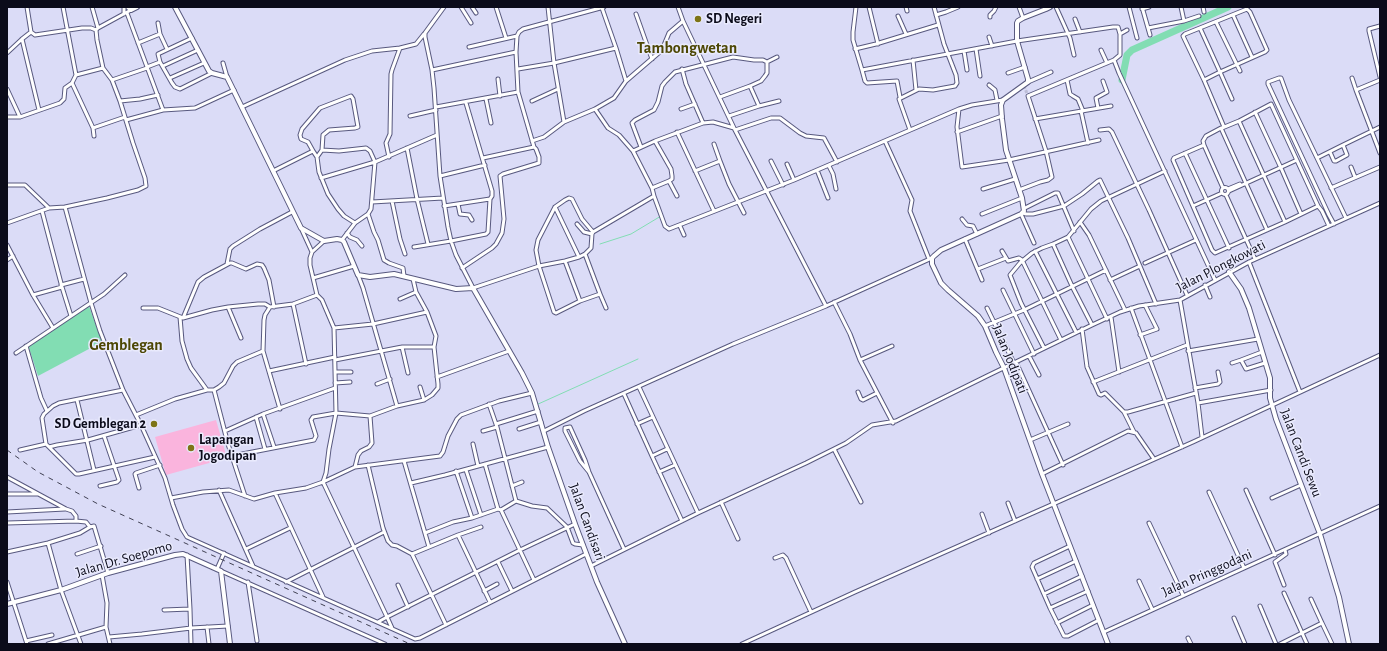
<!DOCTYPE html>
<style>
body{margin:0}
#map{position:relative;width:1387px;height:651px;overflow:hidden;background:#dbdcf7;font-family:"Alegreya Sans",sans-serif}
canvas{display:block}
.frame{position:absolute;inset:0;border:8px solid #0b0b1a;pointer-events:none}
</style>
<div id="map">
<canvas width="1387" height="651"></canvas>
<div class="frame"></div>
</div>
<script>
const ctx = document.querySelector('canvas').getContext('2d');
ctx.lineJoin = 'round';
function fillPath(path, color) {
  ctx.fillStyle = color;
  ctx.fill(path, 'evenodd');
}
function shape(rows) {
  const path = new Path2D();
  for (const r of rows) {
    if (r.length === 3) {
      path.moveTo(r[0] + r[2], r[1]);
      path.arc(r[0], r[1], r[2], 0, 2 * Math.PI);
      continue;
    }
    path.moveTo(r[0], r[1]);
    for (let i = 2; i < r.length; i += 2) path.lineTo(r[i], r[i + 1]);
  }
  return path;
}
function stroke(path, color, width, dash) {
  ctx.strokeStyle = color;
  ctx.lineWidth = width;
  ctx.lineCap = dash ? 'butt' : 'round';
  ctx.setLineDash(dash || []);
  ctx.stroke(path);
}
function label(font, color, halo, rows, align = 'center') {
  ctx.font = font + ' "Alegreya Sans",sans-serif';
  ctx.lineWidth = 3;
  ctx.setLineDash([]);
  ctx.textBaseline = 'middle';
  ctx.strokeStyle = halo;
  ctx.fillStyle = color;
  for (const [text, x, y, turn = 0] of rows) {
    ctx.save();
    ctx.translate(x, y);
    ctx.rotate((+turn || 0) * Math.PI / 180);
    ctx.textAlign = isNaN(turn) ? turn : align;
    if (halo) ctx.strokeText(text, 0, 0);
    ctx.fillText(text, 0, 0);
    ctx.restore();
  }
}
fillPath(shape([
 [216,420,227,458,166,475,155,437]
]), '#fab4dd');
fillPath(shape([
 [89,306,102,342,38,376,28,345]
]), '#82ddb3');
stroke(shape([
 [600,244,631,234,661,216],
 [536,405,638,359]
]), '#82ddb3', 1);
stroke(shape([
 [1122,80,1127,55,1132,50,1228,7]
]), '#82ddb3', 7);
stroke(shape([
 [1024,86,1028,96]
]), '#bcbdd6', 3, [3, 1.5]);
const minor = shape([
 [27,7,31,32,35,35,82,28,91,28,96,30],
 [63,7,76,75],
 [92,7,98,28],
 [124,7,124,14],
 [444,7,425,33,425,37,432,70,434,88,440,176,448,227,451,241,456,255,473,288,539,266,565,261,579,257,585,254,591,248,592,234,593,232,654,196,652,188,633,151],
 [461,7,471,23],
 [472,7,476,13],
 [496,7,506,38],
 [548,7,554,63,564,122,595,109,608,128,619,135,633,151,655,141,703,123,713,122,734,128,826,306,932,258],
 [678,7,683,21,734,128],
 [856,7,853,32,853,40,862,70,1017,41,1113,27,1118,27,1120,34,1127,30],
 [869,7,878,44],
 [906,7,907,11],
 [1019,7,1023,18],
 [1056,7,1070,38,1074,55],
 [1129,7,1137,38],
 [1142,7,1148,28,1184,21,1181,7],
 [1203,7,1204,12],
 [1142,9,1149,7],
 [636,14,652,59],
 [936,15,946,12,958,7],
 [1233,15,1252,57],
 [898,16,906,34],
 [990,17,990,15,994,11,996,7],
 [1075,19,1080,32],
 [1184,21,1199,16],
 [1216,22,1240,71],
 [158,23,160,34,167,49],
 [1380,26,1369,29,1369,31,1380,77],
 [1148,28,1150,35],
 [1200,28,1220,72,1204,80],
 [989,37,992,46],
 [192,38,158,54,160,62,172,83,175,87,180,89,212,73],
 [22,39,39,110],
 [138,43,160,34],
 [469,47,517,36],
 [616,48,626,81],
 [855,49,876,44,938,25],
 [976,49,980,76],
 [1101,50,1107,63],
 [964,51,967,70],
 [7,53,22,39,31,32],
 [913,60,916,90],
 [1114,60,1120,55,1120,34],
 [223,63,227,77],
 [163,66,198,50],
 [147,67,160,62],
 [518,69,554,63,616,48,602,8],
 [682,69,686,84,703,123],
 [432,70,516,52],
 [862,70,865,81,867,83,897,81,900,97],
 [1008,73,1025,67],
 [170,78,204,63],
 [1352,78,1356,90],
 [498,79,500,96],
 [112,80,147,68],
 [1067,80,1070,94,1073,96,1078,99,1083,111],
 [1380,80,1356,90,1380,153],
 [1028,82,1051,72],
 [72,83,93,128,125,117],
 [989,85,995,90,997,100],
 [750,86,761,81,765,76,767,73,767,62],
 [7,89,20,117],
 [720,97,750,86,759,106],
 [486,99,491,123],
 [120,101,140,99,158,95],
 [532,101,558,89],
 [242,107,345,60,372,51,400,48],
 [436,107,518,92,516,52,517,36,519,32,523,29,604,7],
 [1098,108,1096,98,1107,92,1103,81],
 [595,109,614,98,626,81,662,50,669,33,683,21],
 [681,109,695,104],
 [959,109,957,127,962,167,1009,160,1099,140],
 [163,110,195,108,234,90],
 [1081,111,1088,143],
 [1255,112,1281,168,1301,214],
 [410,116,436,110],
 [729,116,759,106,779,101],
 [7,117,20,117,60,103,64,99,65,88,72,83,76,75,103,68],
 [1035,119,1111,106],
 [126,120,163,110,127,13],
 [1239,121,1285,222],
 [1224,127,1204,80,1183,36,1185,34,1247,9,1250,12,1267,50,1265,52,1220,72,1232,99],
 [93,128,94,136],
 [1222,128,1239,121,1271,104,1318,206],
 [735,130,771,118,780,118,800,133,806,136,824,138,837,162],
 [910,130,899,99,919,89,933,90,955,86,957,83,956,75,944,44,934,7],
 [1100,130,1109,129,1112,132,1149,210,1187,295],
 [677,132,714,211],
 [957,132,1002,116],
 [532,141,544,137,564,122],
 [885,141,912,200,910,211,929,259],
 [714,144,720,161],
 [1204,145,1174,158,1173,160,1212,250,1215,253,1285,222,1318,206,1322,211,1329,226],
 [641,147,632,123,635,120,654,110,658,102,662,86,665,82,675,72,733,57,754,60,763,60,767,62,777,57],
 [407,148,417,199,428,244],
 [313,151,308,142,301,139,300,135,302,129,320,108,351,96,353,99,358,127,355,128,329,130,323,135,322,150],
 [1330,152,1334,161,1336,161,1347,155,1343,145,1380,127],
 [1185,153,1229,248],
 [317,157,319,172,328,194,338,209,344,216,355,223],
 [389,157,386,143,390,134,391,74,392,70,400,48,416,44,424,34],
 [483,158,534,147,518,92],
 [1317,158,1343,145],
 [771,161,783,185],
 [787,164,794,180],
 [829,166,833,174,836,189],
 [1351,167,1355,177],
 [817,170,828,198],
 [273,171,313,151,317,157,322,150,339,151,366,148,370,151,375,162,321,178],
 [695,171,720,161,729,184,744,213],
 [440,176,485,165],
 [669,181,677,196],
 [7,185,25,185,49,208,65,207,107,198,138,190,146,186,145,178,133,143,120,101,112,80,103,68,97,40,96,30,98,28,131,10],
 [1225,191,3.5],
 [652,188,669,181,672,179,672,176,671,169,655,141],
 [1223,188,1204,145,1203,141,1206,136,1221,128,1267,230],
 [1331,188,1380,167],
 [983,189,1015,179],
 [1228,189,1240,184],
 [1019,190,1040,182,1048,180,1052,177,1046,151,1028,96,1114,60,1119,73,1215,280],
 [1229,191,1297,160],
 [1226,195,1255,259],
 [654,196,665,226,669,229,794,180,959,109,972,105,1003,100],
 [392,201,400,239,405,254],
 [372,202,443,198],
 [458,204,460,214,469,215,472,220],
 [444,206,490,199],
 [1193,206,1222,193],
 [65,207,91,303,100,331,123,390,141,425],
 [555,207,579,257],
 [1025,208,1055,193,1058,193,1074,231],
 [42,211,62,287,71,316],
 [1023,213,1026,214,1033,214,1064,206,1082,194,1098,181,1100,180,1128,238,1156,304],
 [368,214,374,232,378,240,384,260,389,263,403,268,404,276],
 [982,214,1022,198],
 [1021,214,1034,243],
 [962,219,967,225,973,226,977,234],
 [1080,222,1089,235,1125,310],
 [7,223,49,208],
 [577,224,584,232,592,234],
 [1334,224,1329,215,1268,84,1268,82,1279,78,1281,78,1289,100,1346,218],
 [680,226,684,235],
 [301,228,312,252],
 [347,233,350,237,357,240,362,246],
 [1068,237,1107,319],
 [965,239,982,280],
 [342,240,355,223,368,214,371,209,375,162,437,135],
 [324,241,312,252,310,258,310,265,317,295,322,300,334,328,336,413,329,449,326,473,323,482,387,617,520,550,575,524],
 [1053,244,1072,286,1092,325],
 [7,245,33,295,53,328],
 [414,247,451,241,486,234,488,232,490,199,492,196,492,191,466,103],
 [1002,251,1008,261,1019,258,1022,260,1061,340],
 [1035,251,1076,332],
 [7,260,13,256],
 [565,261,580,301,556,313,554,312,539,266,536,250,538,240,555,207,565,200,569,198,572,199,582,219,593,232],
 [1249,262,1300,392],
 [1145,263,1196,240],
 [227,264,230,249,233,246,260,229,292,212],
 [462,268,492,248,496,244,502,233,504,219,500,176,503,174,539,163,539,157,536,149,534,147],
 [978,269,1006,258],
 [358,275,363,288,397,406],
 [313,278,354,266],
 [1110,280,1140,266],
 [61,285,84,279],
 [1205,285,1210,297],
 [1003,290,1034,354],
 [600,294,606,308],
 [33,295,62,287],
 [400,299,416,292],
 [1180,300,1198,403,1202,437],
 [580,301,600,294,585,254],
 [834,302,850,334,860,360,893,423],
 [293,304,306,364],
 [228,307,241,338],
 [143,308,158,308,183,318,212,310,228,307,258,304,265,304,270,307],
 [987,308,1014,363],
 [1131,308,1182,447],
 [180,317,182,341,187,359,191,368,207,390],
 [1111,317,1119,372],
 [183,318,198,282,204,277,230,263,232,263,246,269,257,264,262,265,264,268,269,280,274,307],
 [985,326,1024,310,1106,270],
 [334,328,373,324,427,312],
 [1082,329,1087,367,1099,394,1101,395,1105,393,1124,412,1128,412,1196,393],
 [1140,335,1157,329,1145,305],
 [26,346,41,398,47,411],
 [402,347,408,373],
 [1044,348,1021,303,1010,275,1020,263,1032,253,1042,248,1053,244,1068,237,1091,209,1101,201,1165,171],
 [263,351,280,409],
 [1188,351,1258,339],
 [1262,352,1241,360,1246,369,1265,363],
 [16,353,104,294,125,275],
 [1029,356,1039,375],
 [335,360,402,347,434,347],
 [860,360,892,346],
 [1016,362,1063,465],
 [1232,363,1241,360],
 [269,371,335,357],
 [335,372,351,372],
 [437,377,509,351],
 [1093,382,1187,345],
 [335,383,350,382],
 [377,384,390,379],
 [420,387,424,400],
 [639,387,698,513],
 [1195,388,1218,384,1220,382,1218,372],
 [214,390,228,444,245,496],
 [858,392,861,399,863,400,877,393],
 [624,394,652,456,682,521],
 [77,400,94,470],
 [1198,403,1271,390],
 [489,404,497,427,516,501],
 [1124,412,1134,432],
 [263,414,274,447],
 [136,415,175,399,207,390,214,390,219,387,224,383,233,366,237,362,263,351,264,320,265,315,270,307,293,304,317,295],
 [256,417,265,449],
 [496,424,538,411],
 [637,424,653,417],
 [519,429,541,422],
 [225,431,263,414,335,388],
 [483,431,497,427],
 [544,431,584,411,733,344,826,306],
 [1030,440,1068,424],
 [46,444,42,418,44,414,53,406,59,403,123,390],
 [473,444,478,466],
 [49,447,76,474,79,474,155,457],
 [834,449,861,502],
 [20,450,46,444,49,447,57,445,88,440,141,425,165,478,173,505,182,529,187,537,415,639,420,638,586,554],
 [232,456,314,440,316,436,311,420,313,417,336,413,370,416,397,406,424,400,432,395,438,388,438,384,434,347,436,336,427,312,416,292,413,279],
 [652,456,667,449],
 [404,461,429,547,412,554],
 [485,464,498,509],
 [368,465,383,528,388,541,392,545,397,546,412,554,446,625],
 [355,467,358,455,361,451,369,447,372,443,370,416],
 [466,470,481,515],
 [456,471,472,518],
 [589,472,580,461,565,431,565,428,570,427,585,460,589,472,624,549],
 [659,472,675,465],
 [1042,474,1128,431,1136,433,1154,459],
 [7,477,66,509,72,511,76,516,76,521],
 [411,483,445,475,548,447],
 [100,486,117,482,119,480,104,436],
 [512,486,522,482],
 [139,488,135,474,136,473,160,465],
 [219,490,253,566],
 [1246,490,1275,555],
 [1209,492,1244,568],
 [275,493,323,597],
 [7,494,37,494],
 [171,498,203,492,229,490,254,499,275,493,306,488,323,482,355,467,440,456,443,452,448,436,457,419,461,415,499,401,532,393],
 [1272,498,1301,485],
 [721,502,738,539],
 [1008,503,1015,521],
 [501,510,534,580],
 [7,512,65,509],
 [982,514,989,533],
 [7,523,76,521,86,522,90,527,94,526,108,573],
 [1149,523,1183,595],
 [425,533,453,522,472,518,498,509,501,510,516,501,532,506,547,508,567,527,573,543,575,544,583,545],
 [458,535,490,602],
 [48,543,61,590,81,644],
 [1070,546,1034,563,1032,567,1050,608,1064,636,1068,636,1099,620],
 [429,547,458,535,481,527],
 [246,549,290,528],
 [7,552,48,543,80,533,90,527],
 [77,554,101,546],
 [187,555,190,609,191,644],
 [775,558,783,555,786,558,811,612],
 [498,562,512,591],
 [591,566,698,513,806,463,846,443,872,425,896,421,987,376,1092,325,1120,312,1139,306,1180,300,1249,262,1380,203],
 [217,569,224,553],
 [221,571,385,644],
 [102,575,107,603,106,627,110,644],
 [1037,579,1076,561],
 [1139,581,1152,609],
 [7,582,27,644],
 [248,582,257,641],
 [286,582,384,532],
 [398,585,408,607],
 [1284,585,1275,562,1286,554,1285,550],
 [484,591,497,584],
 [1284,593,1307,644],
 [1044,594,1082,576],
 [1311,599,1322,623],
 [1260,606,1276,644],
 [1050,608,1088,591],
 [164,610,190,609],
 [1234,618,1245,644],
 [378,622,387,617,392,628],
 [1057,623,1093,605],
 [207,627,209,644],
 [1104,632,1380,506],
 [109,637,142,634,191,628,228,626],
 [1188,638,1191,644],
 [26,641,52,635],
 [48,644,106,627],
 [742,644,855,592,1193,442,1380,355],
 [1280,644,1322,623,1332,644]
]);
const tertiary = shape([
 [128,7,131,10,137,7],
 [175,7,209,71,212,73,227,77,301,228,324,241,337,239,342,240,344,242,358,275,370,277,394,274,456,289,473,288,522,373,532,393,548,447,575,524,597,582,625,644],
 [1050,7,1046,9,1023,18,1018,21,1017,23,1017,41,1028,79,1028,82,1003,100,1001,105,1002,119,1006,150,1022,198,1024,211,1021,214,941,250,934,256,932,258,932,264,941,283,948,290,978,316,985,326,996,352,1004,368,1042,474,1108,644],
 [1229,272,1241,289,1249,308,1270,378,1270,398,1276,419,1320,534,1339,597,1349,644],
 [7,604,61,590,108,573,175,555,183,554,221,571,230,644]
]);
stroke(minor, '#58597f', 5);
stroke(tertiary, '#58597f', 6);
stroke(minor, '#fff', 3);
stroke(tertiary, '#fff', 4);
stroke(shape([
 [7,450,38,472,98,504,410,644]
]), '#414153', 1, [5, 5]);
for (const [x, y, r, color] of [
 [698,19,4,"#7d7416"],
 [154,424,4,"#7d7416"],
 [191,448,4,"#7d7416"]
]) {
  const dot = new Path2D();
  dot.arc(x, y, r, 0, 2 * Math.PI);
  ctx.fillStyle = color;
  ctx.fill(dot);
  stroke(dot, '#e9eafd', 1.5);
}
label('bold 14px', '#0b0b1a', '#e9eafd', [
 ["SD Negeri",706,19],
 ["SD Gemblegan 2",146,424,"right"],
 ["Lapangan",199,440],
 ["Jogodipan",199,456]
], 'left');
label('14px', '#0b0b1a', '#e9eafd', [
 ["Jalan Plongkowati",1221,266,-27],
 ["Jalan Jodipati",1010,359,68],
 ["Jalan Candi Sewu",1301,453,69],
 ["Jalan Candisari",587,522,70],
 ["Jalan Dr. Soepomo",124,559,-16],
 ["Jalan Pringgodani",1207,573,-24]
]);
label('bold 16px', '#4d4704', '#e9eafd', [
 ["Tambongwetan",687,48],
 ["Gemblegan",126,345]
]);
</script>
